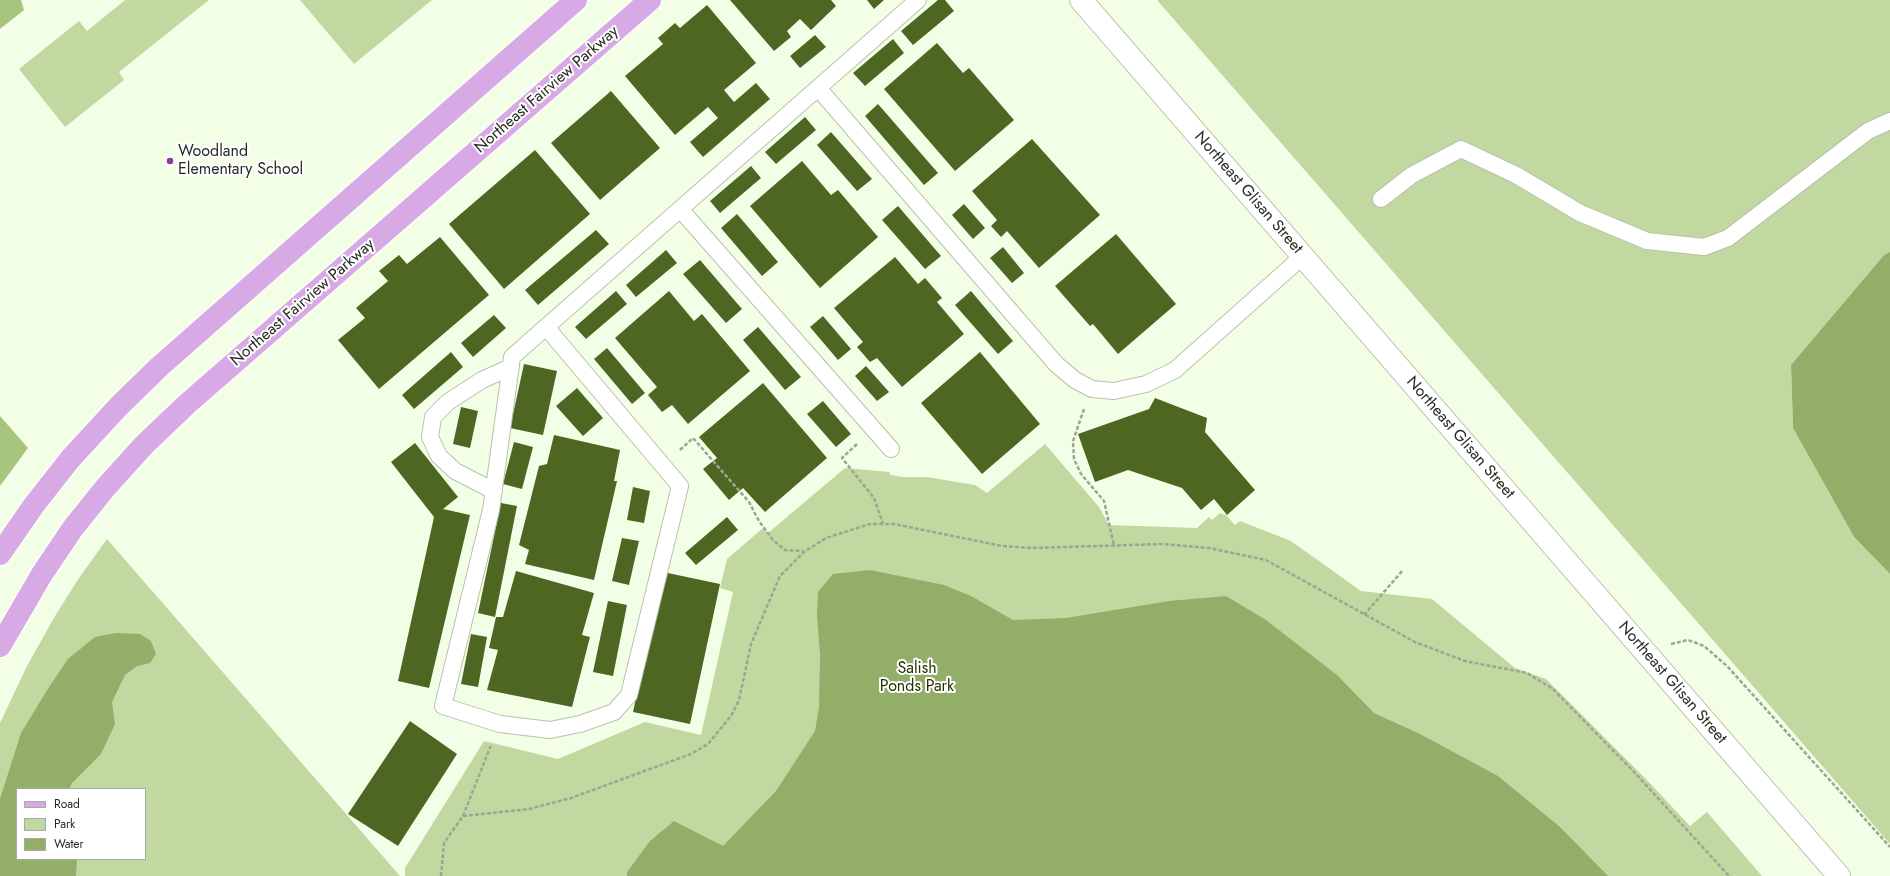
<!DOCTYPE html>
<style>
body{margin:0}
#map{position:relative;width:1890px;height:876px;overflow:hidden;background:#f3fee7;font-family:Jost,sans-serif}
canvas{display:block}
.legend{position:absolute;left:16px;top:788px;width:130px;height:72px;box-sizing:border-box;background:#fff;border:1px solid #a9aaa7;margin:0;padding:5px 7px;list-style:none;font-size:12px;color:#282b23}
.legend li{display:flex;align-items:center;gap:8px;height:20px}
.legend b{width:20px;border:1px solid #a9aaa7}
</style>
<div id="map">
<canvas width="1890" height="876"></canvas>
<ul class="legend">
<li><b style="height:5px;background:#d8aae5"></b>Road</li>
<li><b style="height:11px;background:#c1d9a0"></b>Park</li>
<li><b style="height:11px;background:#92ae68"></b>Water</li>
</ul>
</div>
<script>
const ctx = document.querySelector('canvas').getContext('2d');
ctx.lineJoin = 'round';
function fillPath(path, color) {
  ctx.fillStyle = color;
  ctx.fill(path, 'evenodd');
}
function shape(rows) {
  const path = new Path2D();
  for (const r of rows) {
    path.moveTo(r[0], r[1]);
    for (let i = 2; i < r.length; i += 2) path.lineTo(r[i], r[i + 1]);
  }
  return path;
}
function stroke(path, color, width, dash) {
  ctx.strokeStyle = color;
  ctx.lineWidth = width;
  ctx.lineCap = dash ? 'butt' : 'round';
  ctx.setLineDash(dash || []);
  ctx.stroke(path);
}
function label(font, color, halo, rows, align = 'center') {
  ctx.font = font + ' Jost,sans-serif';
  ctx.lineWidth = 4;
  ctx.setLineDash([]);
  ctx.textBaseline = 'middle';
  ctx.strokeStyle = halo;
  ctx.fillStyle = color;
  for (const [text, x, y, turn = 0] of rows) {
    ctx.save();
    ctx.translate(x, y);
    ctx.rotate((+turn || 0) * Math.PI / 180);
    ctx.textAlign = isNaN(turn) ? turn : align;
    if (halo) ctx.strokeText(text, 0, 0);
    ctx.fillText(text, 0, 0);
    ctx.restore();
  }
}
fillPath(shape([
 [125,0,209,0,119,72,124,80,65,127,19,69,79,21,87,31],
 [300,0,432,0,354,64],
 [1157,0,1890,0,1890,252,1884,255,1791,365,1793,428,1854,537,1890,574,1890,844],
 [1045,444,1099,507,1109,525,1197,528,1209,517,1212,520,1220,513,1226,515,1235,525,1240,521,1291,541,1361,591,1432,599,1515,668,1546,679,1646,779,1690,826,1707,812,1762,876,405,876,405,868,484,741,558,759,645,722,701,735,733,592,720,588,727,559,763,528,768,533,845,468,889,472,891,475,903,477,927,477,975,485,987,493],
 [107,539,400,876,0,876,0,723,27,666,55,616,79,578],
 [17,789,145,789,145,859,17,859]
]), '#c1d9a0');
fillPath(shape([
 [0,0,21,0,24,10,0,29],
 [0,416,28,448,0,486]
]), '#a8c57e');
fillPath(shape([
 [1890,252,1890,574,1854,537,1793,428,1791,365,1884,255],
 [870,570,944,585,971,596,1013,620,1066,618,1169,601,1226,596,1266,620,1337,675,1374,713,1420,734,1498,776,1560,827,1608,876,627,876,627,872,650,841,674,821,723,846,776,791,815,731,819,708,820,655,817,615,818,592,833,574],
 [116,633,140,634,151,641,156,654,150,663,137,666,125,675,112,702,115,724,101,754,72,783,69,789,17,789,17,859,77,859,76,876,0,876,0,799,21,733,49,687,68,659,95,637]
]), '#92ae68');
fillPath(shape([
 [730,0,831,0,836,6,811,30,800,19,787,31,791,37,774,51],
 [867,0,884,0,874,9],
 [938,0,945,0,954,11,913,45,901,31],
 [707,5,756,63,724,90,734,102,756,83,770,99,703,157,690,142,718,118,708,107,675,135,625,76,663,44,658,38,675,23,680,28],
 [815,35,826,47,800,68,790,56],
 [893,39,904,53,865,86,853,73],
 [937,43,963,73,969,68,1014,120,955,171,884,89],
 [611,91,660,148,600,200,551,143],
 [878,104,938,173,924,185,865,116],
 [805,117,816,130,776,164,765,152],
 [831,132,872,179,857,191,817,145],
 [1032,139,1100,215,1039,268,1007,231,1001,237,991,226,997,220,972,191],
 [535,150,590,214,504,289,449,224],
 [802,161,831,195,838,190,878,237,820,288,750,206],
 [751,166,761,178,720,213,710,201],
 [964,204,985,228,973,239,952,215],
 [898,206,941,256,925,269,882,220],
 [737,214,778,262,762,276,721,228],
 [596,230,609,244,538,305,525,290],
 [1116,234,1176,304,1118,354,1093,324,1090,326,1055,286],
 [440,237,489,295,379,389,338,340,365,318,356,308,388,281,379,271,399,255,407,264],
 [1003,247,1024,273,1012,283,990,258],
 [666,250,677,263,636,297,626,285],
 [895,257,918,284,925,278,942,298,937,302,964,334,902,387,877,358,870,362,857,347,863,342,834,308],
 [700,260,742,309,726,323,683,274],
 [616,291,627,304,586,339,575,327],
 [669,291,694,321,702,314,750,371,688,424,672,405,662,412,648,395,657,387,615,338],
 [971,291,1013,341,998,354,955,305],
 [494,315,506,328,473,357,461,343],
 [823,316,851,349,838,360,810,327],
 [758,327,801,377,785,390,743,340],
 [607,348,645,393,632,404,594,359],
 [451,352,463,367,414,409,402,395],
 [980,352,1040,424,982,474,921,403],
 [524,364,557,371,543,435,510,428],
 [866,366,889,392,877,401,855,376],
 [763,383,827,458,765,512,743,488,729,500,703,469,717,458,699,437],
 [577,388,603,418,583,436,556,406],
 [1155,398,1207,418,1205,432,1255,490,1227,515,1214,499,1201,510,1182,488,1128,470,1095,482,1078,434,1149,409],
 [823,401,851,434,836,447,807,414],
 [461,407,478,411,470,448,453,444],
 [554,435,620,450,614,481,617,481,594,580,525,564,529,550,519,545,539,466,547,464],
 [514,442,533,447,522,489,503,484],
 [415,443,458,497,443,509,470,515,429,688,398,681,434,517,391,462],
 [633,487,650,491,644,523,627,520],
 [501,503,517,506,495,617,478,613],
 [727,517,738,530,696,565,685,553],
 [622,538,639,541,629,585,612,581],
 [516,571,594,593,582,635,590,637,572,707,487,690,498,650,489,648,496,617,503,617],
 [663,572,720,584,690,724,633,712],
 [608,601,627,605,613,676,593,672],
 [471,634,487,637,478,687,461,684],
 [410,721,457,754,398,846,348,814]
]), '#4d6621');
const lane = shape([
 [818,88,1056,364,1075,380,1092,389,1114,391,1146,384,1175,370,1303,256],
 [1381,199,1412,175,1461,149,1516,175,1580,213,1647,241,1704,247,1728,238,1868,131,1890,121],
 [680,209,891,449],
 [546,327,680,486,629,695,614,712,580,724,550,730,500,724,443,706,491,510,512,357,546,327,918,0],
 [494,491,455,471,439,456,430,437,433,417,448,402,482,380,511,367]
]);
const secondary = shape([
 [1081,0,1839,876]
]);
const primary = shape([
 [0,554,34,505,71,458,119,406,159,367,576,0],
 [0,646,42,574,73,528,106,487,144,445,187,404,650,0]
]);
stroke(lane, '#b8c2ac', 18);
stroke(secondary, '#b8c2ac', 24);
stroke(primary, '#fff', 24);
stroke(shape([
 [1084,409,1073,441,1074,459,1081,474,1104,501,1114,545],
 [857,444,842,458,874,498,883,524],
 [680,450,693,438,749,502,759,521,773,540,785,550,803,551],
 [1364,615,1403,570],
 [1671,644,1688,640,1704,646,1727,666,1890,847],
 [463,816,529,809,571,798,691,754,708,744,731,716,739,700,751,644,780,576,804,552,826,538,870,524,894,524,1002,546,1032,548,1162,544,1209,548,1266,560,1415,642,1465,661,1527,673,1553,689,1636,774,1729,876],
 [441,876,444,843,463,816,491,745]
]), '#9da594', 2.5, [4, 2]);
stroke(lane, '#fff', 16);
stroke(secondary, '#fff', 22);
stroke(primary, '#d8aae5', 22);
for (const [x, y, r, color] of [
 [170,161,4,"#8c35a2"]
]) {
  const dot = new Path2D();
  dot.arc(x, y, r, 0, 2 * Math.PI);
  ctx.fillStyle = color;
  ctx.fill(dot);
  stroke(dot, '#fff', 1.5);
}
label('16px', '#282b23', '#fff', [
 ["Northeast Fairview Parkway",547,90,-41],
 ["Northeast Glisan Street",1248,193,49],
 ["Northeast Fairview Parkway",303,303,-41],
 ["Northeast Glisan Street",1460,438,49],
 ["Northeast Glisan Street",1672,683,49]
]);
label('16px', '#282b23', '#fff', [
 ["Woodland",178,152],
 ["Elementary School",178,170]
], 'left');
label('16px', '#243400', '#fff', [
 ["Salish",917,669],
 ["Ponds Park",917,687]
]);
</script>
